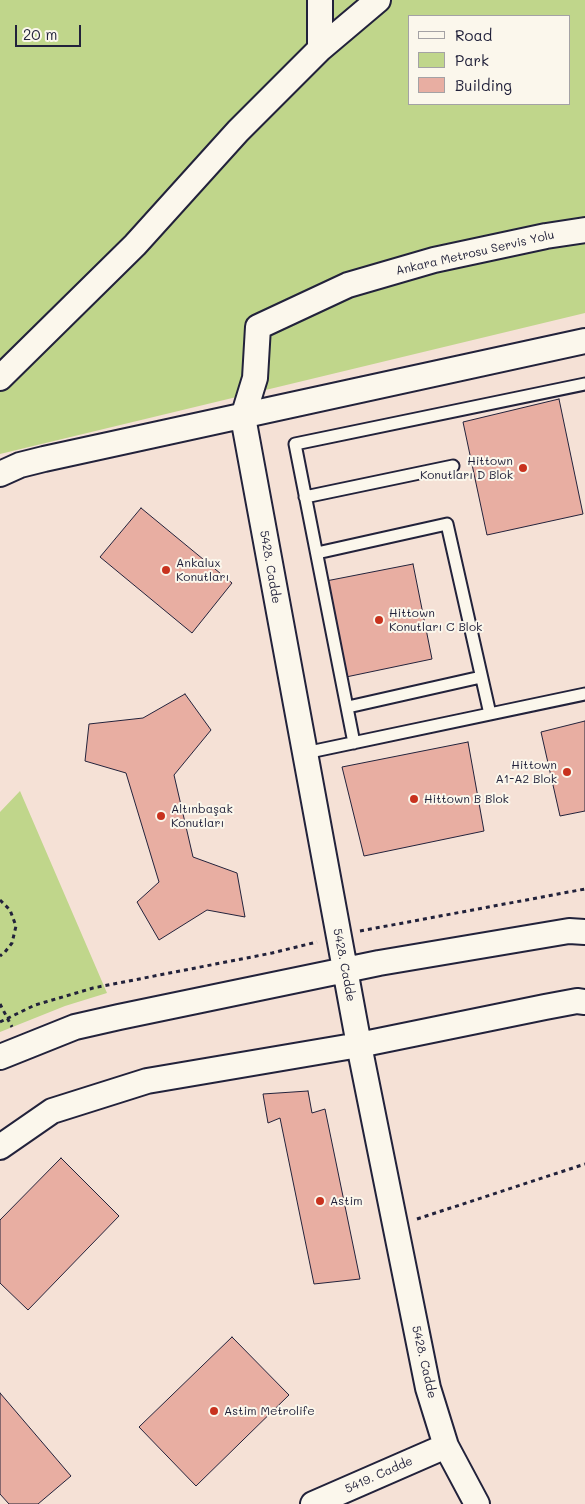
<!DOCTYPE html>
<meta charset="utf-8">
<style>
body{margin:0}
#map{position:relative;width:585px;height:1504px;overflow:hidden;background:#f5e1d6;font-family:Mali,sans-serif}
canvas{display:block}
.legend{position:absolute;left:408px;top:15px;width:162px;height:90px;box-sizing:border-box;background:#fbf7ec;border:1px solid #a4a2a5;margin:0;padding:6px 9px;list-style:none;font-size:15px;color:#22223b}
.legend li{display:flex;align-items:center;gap:10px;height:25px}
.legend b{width:25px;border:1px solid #a4a2a5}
.scale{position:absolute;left:15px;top:25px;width:66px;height:22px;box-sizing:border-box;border:2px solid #22223b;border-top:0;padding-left:6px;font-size:15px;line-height:18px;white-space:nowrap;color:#22223b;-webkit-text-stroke:4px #fbf7ec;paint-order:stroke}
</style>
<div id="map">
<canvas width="585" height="1504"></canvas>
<ul class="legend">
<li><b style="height:6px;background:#fbf7ec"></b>Road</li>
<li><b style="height:14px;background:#c0d68b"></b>Park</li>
<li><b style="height:14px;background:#e8aea2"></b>Building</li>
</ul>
<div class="scale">20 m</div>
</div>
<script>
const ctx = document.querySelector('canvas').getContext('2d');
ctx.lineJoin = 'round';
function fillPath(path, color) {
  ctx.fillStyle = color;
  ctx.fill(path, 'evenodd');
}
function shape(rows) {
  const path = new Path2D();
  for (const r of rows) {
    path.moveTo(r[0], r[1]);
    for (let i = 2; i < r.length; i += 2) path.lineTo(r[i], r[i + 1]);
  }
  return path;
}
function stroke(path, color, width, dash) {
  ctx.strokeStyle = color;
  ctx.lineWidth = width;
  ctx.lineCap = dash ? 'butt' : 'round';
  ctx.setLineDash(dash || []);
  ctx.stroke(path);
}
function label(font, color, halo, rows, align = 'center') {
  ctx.font = font + ' Mali,sans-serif';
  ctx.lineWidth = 4;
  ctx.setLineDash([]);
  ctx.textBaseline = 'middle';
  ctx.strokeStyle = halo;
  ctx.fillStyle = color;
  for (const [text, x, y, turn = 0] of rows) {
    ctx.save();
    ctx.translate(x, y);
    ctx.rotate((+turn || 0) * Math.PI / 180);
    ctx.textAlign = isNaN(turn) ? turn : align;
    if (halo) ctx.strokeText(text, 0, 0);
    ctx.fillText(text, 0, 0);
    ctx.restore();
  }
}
fillPath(shape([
 [0,0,585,0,585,313,0,454],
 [409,16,569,16,569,104,409,104],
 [20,791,107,993,65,1006,0,1032,0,812]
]), '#c0d68b');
const building = shape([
 [559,399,583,514,487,535,463,422,559,399],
 [141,508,232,583,192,633,100,557,141,508],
 [413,564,432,659,346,677,326,581,413,564],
 [185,694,211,730,174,775,193,857,237,873,245,917,207,910,159,940,137,902,159,882,126,773,85,761,89,724,143,718,185,694],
 [585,721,585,811,560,816,541,732,585,721],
 [468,742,484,831,364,856,342,767,468,742],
 [308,1091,312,1113,325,1109,360,1279,314,1284,280,1118,268,1123,263,1094,308,1091],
 [61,1158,119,1216,28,1310,0,1283,0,1220,61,1158],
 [232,1337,289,1395,196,1486,139,1427,232,1337],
 [0,1393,71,1476,38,1504,9,1504,0,1494,0,1393]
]);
fillPath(building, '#e8aea2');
stroke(building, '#22223b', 1);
const lane = shape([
 [305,497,453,466],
 [317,553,447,524,490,714],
 [348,707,481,677],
 [354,743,295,444,585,384],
 [305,753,585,694]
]);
const street = shape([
 [320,0,320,49,378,0],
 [0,378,135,245,238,131,320,49],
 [0,474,20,465,44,459,585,341],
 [0,1057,75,1027,119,1017,379,963,569,931,585,932],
 [0,1147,52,1111,147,1081,359,1045,545,1007,577,1001,585,1002],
 [313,1504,446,1446],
 [477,1504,446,1446,428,1388,359,1045,243,417,255,378,258,327,348,285,434,260,546,236,585,230]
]);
stroke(lane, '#22223b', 15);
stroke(street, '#22223b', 28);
stroke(shape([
 [0,900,10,910,16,926,12,943,5,952,0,956],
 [360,931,585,889],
 [0,1004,12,1027],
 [0,1022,35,1005,93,988,272,953,317,942],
 [417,1219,585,1164]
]), '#22223b', 3, [4, 4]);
stroke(lane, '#fbf7ec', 11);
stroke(street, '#fbf7ec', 24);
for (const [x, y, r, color] of [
 [523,468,5,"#c8321e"],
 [166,570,5,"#c8321e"],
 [379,620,5,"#c8321e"],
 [567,772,5,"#c8321e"],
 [414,799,5,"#c8321e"],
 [161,816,5,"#c8321e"],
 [320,1201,5,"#c8321e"],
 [214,1411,5,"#c8321e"]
]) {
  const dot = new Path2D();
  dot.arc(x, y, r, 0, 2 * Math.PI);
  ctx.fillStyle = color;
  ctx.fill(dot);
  stroke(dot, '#fbf7ec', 2);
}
label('12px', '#22223b', '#fbf7ec', [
 ["Ankara Metrosu Servis Yolu",475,253,-13],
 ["5428. Cadde",270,567,80],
 ["5428. Cadde",344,965,79],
 ["5428. Cadde",424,1362,77],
 ["5419. Cadde",379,1475,-24]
]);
label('12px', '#22223b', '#fbf7ec', [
 ["Hittown",513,461,"right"],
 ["Konutları D Blok",513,475,"right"],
 ["Ankalux",176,563],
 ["Konutları",176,577],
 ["Hittown",389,613],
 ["Konutları C Blok",389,627],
 ["Hittown",557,765,"right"],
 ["A1-A2 Blok",557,779,"right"],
 ["Hittown B Blok",424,799],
 ["Altınbaşak",171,809],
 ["Konutları",171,823],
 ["Astim",330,1201],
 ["Astim Metrolife",224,1411]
], 'left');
</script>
